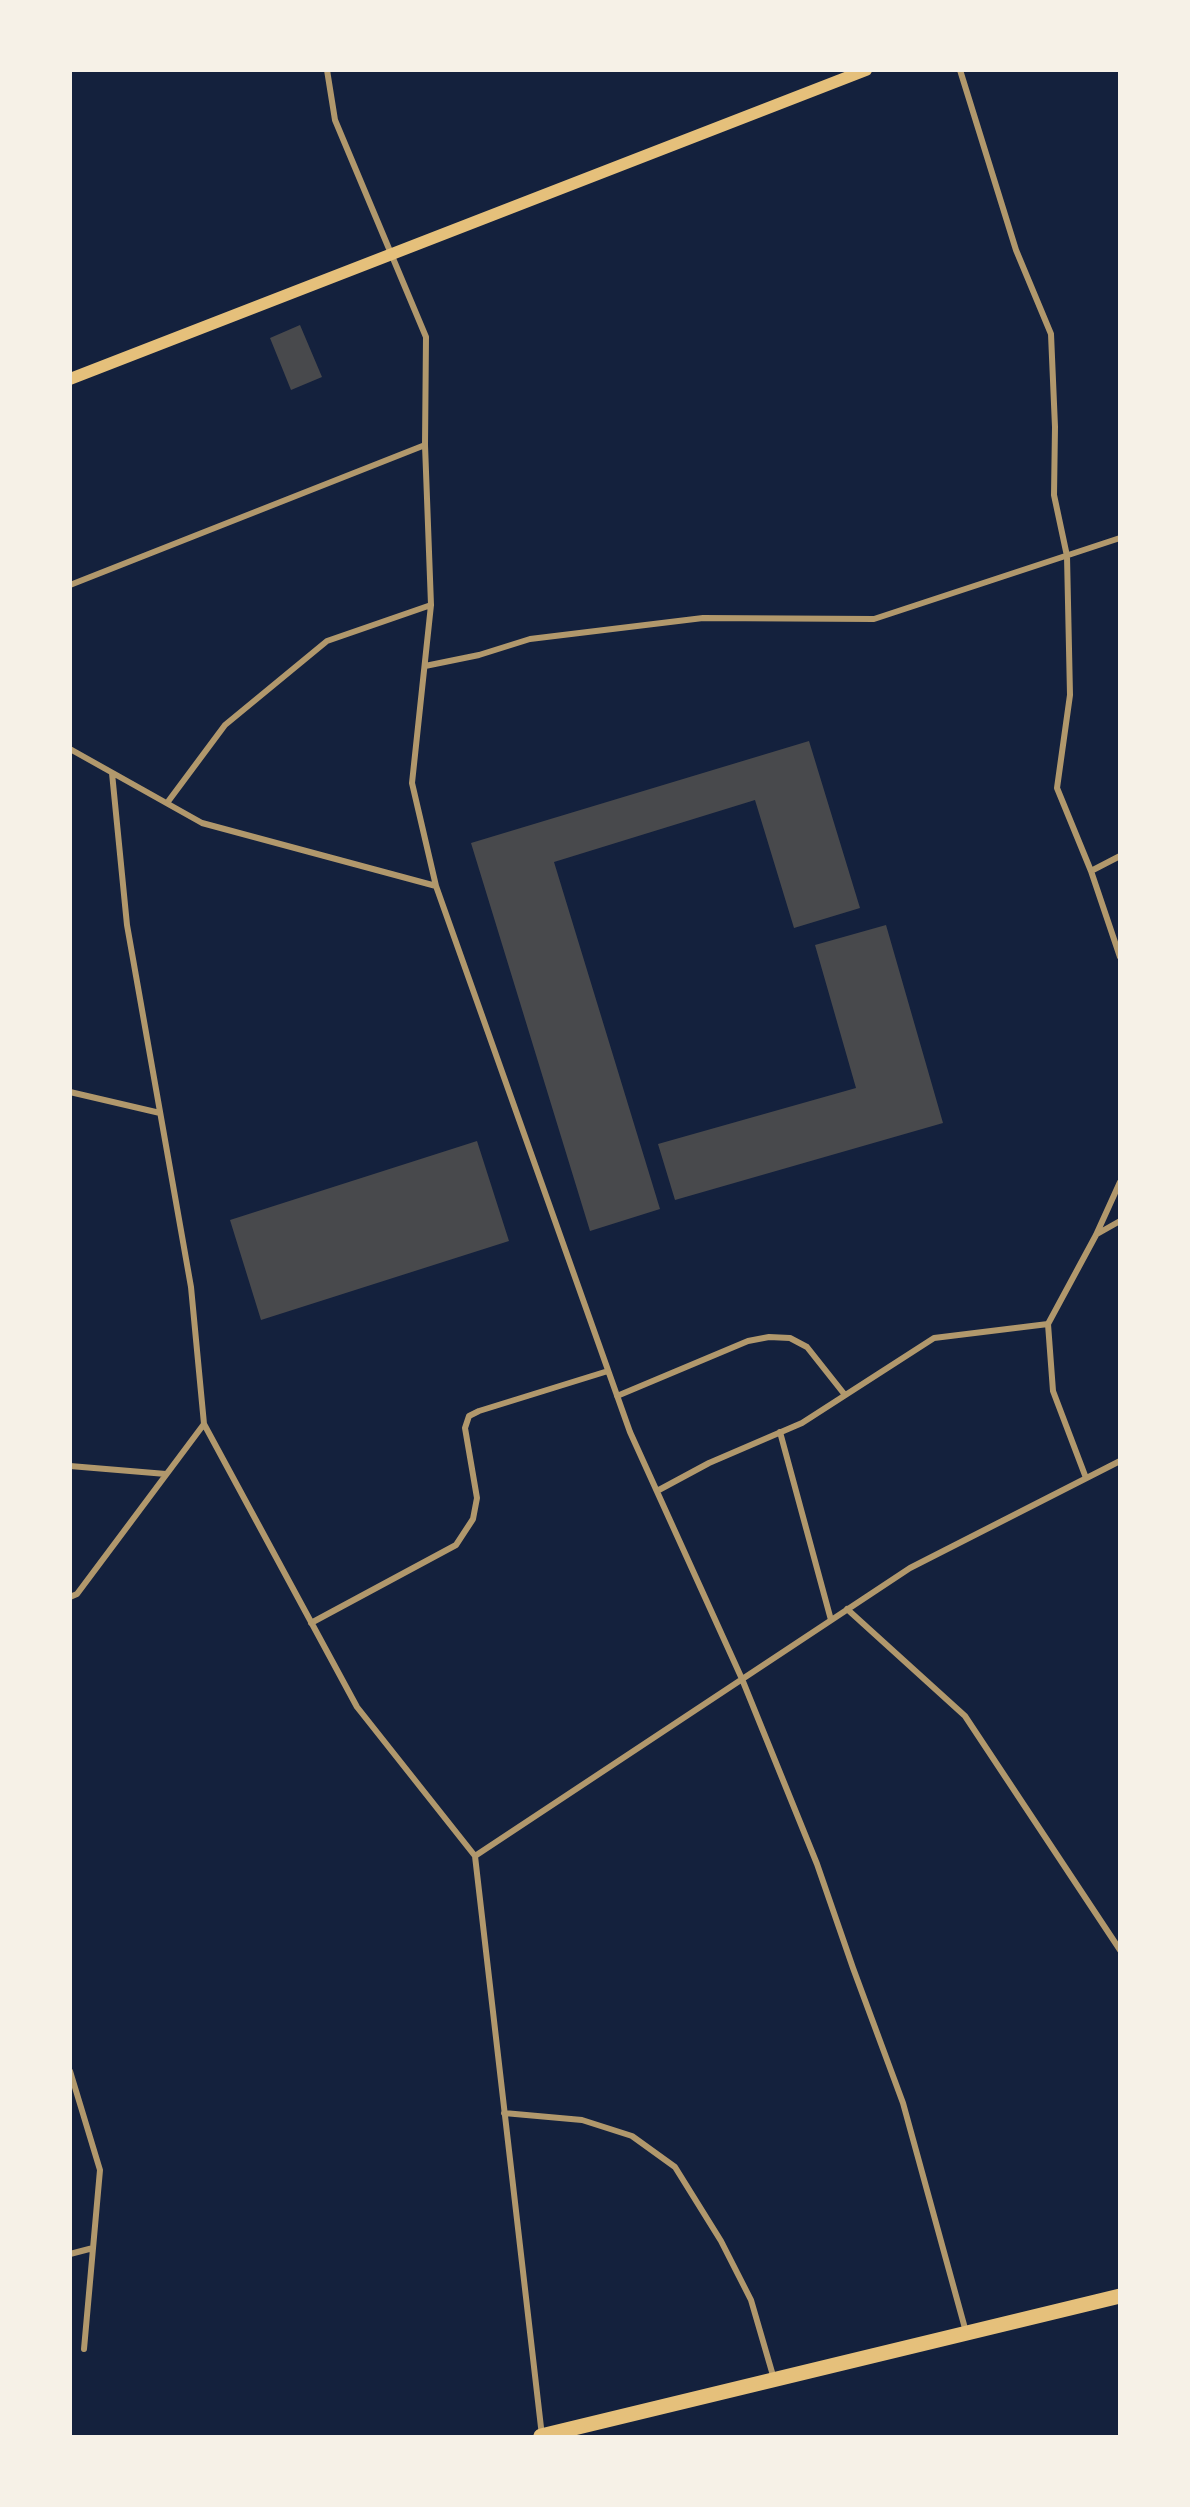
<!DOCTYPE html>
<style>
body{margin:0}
#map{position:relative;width:1190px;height:2507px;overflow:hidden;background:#14213d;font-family:Raleway,sans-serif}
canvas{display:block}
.frame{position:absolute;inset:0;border:72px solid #f6f1e7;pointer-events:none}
</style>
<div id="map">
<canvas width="1190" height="2507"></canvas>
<div class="frame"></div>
</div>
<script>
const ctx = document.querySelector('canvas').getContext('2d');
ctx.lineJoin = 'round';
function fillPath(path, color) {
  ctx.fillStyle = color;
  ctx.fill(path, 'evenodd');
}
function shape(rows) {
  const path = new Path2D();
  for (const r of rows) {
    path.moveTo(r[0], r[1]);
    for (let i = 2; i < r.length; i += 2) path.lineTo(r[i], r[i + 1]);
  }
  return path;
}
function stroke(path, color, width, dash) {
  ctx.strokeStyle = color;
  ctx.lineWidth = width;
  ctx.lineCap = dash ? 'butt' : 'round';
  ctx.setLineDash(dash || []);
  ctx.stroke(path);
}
fillPath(shape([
 [300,325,322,377,291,390,270,338],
 [809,741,860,908,794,928,755,800,554,862,660,1209,590,1231,471,843],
 [886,925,943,1123,675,1200,658,1144,856,1088,815,945],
 [477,1141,509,1241,261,1320,230,1220]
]), '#48494c');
stroke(shape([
 [327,70,335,120,426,337,425,445,431,605,412,783,436,886],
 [960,70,1016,250,1051,334,1055,427,1054,495,1067,556,1070,695,1057,788,1091,871,1120,957],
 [70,585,425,445],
 [425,666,479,655,530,639,703,618,874,619,1120,538],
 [70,749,202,823,436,886,630,1432,742,1679,817,1864,853,1968,903,2103,966,2332],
 [167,803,225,725,327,641,431,605],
 [1091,871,1120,856],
 [70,1092,160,1113],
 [1097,1234,1120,1221],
 [617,1396,748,1341,769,1337,790,1338,807,1347,845,1395],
 [204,1424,357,1707,475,1856],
 [780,1432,831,1620],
 [70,1466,166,1474],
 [1086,1478,1053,1391,1048,1324,1096,1235,1120,1182],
 [657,1491,709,1463,802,1423,934,1338,1048,1324],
 [70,1597,77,1594,204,1424,191,1287,127,925,112,773],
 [847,1609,965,1716,1120,1950],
 [311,1623,456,1545,473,1519,477,1498,465,1428,469,1416,479,1411,608,1371],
 [70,2071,100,2170,84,2349],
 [504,2113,582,2120,632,2136,675,2167,721,2241,751,2300,774,2379],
 [70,2254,93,2248],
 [542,2436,475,1856,910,1568,1120,1461]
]), '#b1986c', 6);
stroke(shape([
 [70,379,866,70]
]), '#e5c07b', 12);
stroke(shape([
 [541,2436,1120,2296]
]), '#e5c07b', 15);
</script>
